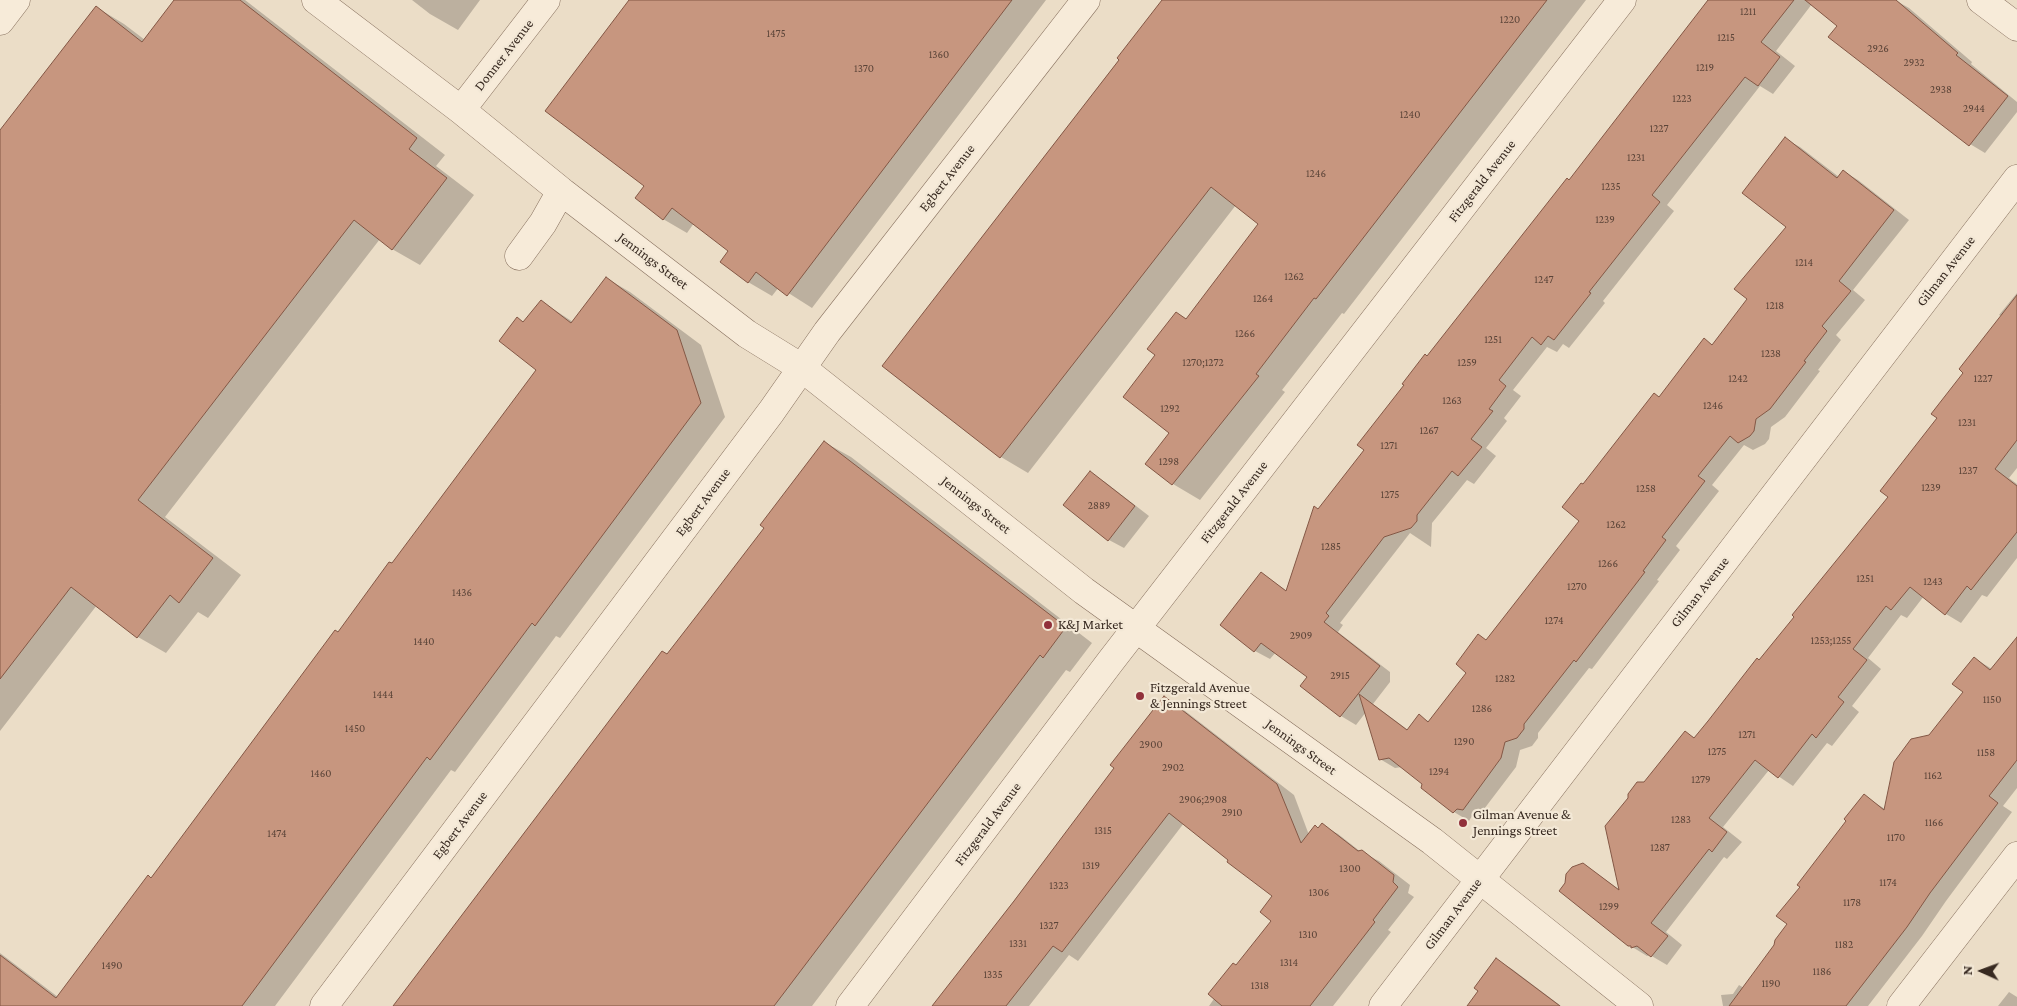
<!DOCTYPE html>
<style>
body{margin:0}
#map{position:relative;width:2017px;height:1006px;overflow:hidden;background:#ebddc7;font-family:"Crimson Pro",serif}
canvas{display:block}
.north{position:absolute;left:1957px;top:946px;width:50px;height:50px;-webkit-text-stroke:4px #f3e8d6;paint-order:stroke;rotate:272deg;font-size:14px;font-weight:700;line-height:20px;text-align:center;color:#372920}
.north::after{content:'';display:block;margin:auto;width:18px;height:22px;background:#372920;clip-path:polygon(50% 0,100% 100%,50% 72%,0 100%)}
</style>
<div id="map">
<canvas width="2017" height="1006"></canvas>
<div class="north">N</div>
</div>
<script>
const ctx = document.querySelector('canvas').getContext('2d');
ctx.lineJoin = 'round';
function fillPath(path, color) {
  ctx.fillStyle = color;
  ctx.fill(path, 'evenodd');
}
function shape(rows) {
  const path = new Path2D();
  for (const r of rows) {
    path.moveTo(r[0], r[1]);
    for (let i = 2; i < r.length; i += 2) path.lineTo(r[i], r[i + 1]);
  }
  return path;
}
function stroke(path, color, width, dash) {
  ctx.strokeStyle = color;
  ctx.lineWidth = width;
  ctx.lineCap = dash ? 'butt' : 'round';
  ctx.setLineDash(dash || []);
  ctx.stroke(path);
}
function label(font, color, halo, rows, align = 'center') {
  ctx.font = font + ' "Crimson Pro",serif';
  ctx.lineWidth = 4.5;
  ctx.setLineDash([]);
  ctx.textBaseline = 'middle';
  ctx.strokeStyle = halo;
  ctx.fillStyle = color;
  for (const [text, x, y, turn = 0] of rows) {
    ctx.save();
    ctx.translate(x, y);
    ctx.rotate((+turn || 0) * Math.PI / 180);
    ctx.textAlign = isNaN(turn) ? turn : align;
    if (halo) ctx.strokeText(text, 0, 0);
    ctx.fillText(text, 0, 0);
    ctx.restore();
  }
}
fillPath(shape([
 [176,0,245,0,445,155,436,166,474,195,420,265,392,249,380,239,165,517,241,575,208,618,198,612,166,653,138,637,97,605,0,731,0,132,96,7,124,24,145,40],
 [412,0,480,0,458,30,430,14],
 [631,0,1046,0,812,308,779,287,772,296,748,282,730,250,694,223,687,233,663,219,646,186],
 [1165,0,1586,0,1344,314,1342,313,1282,390,1285,392,1200,500,1173,484,1147,464,1171,433,1157,355,1177,313,1187,319,1260,224,1236,205,1028,473,1001,457,884,365],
 [1710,0,1895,0,1909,8,1972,62,1971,64,2017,102,2017,112,1985,153,1970,144,1839,26,1812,4,1776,51,1795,66,1773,94,1760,86,1667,205,1674,211,1603,301,1605,303,1569,348,1563,344,1557,352,1547,347,1513,390,1521,396,1504,418,1507,421,1486,448,1496,456,1474,484,1467,480,1432,523,1431,547,1410,533,1340,623,1343,625,1338,632,1390,672,1390,682,1373,704,1408,730,1419,716,1430,722,1468,672,1486,640,1581,521,1584,486,1660,398,1704,340,1713,345,1748,299,1788,227,1785,139,1800,147,1839,177,1843,171,1858,180,1909,220,1853,290,1865,300,1836,335,1841,340,1818,370,1820,371,1785,417,1771,427,1769,439,1765,444,1753,450,1744,445,1712,485,1719,491,1676,546,1680,550,1657,580,1659,581,1592,669,1589,668,1538,733,1538,738,1532,746,1520,750,1516,767,1478,817,1472,816,1469,821,1454,812,1423,787,1423,784,1402,767,1395,768,1380,759,1366,712,1356,725,1341,716,1302,686,1309,677,1276,652,1270,659,1255,651,1221,624,1261,573,1287,591,1319,510,1366,450,1428,357,1570,181],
 [606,278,630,292,701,345,725,417,560,638,556,636,455,772,451,770,275,1006,0,1006,0,953,58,997,152,879,392,565,537,370,517,318,525,323,541,301,573,322],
 [2017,293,2017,468,2009,478,2017,484,2017,558,1987,597,1982,595,1961,623,1946,614,1924,596,1907,618,1901,615,1868,658,1881,669,1852,706,1859,712,1832,746,1827,743,1793,786,1769,770,1723,827,1742,842,1727,859,1724,857,1666,932,1682,945,1667,965,1650,955,1647,956,1629,945,1583,864,1620,890,1645,783,1686,733,1695,738,1760,661,1889,497,2001,316,1999,315],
 [824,442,851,457,1092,643,1070,672,1066,670,812,1006,395,1006,766,528],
 [1090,473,1105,482,1149,516,1124,548,1109,540,1065,505],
 [2017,639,2017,788,2003,806,2012,812,1946,901,1922,936,1868,1006,1723,1006,1721,995,1733,994,1739,985,1744,988,1776,946,1789,924,1802,887,1864,796,1885,809,1930,736,1964,692,1974,658,1992,669],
 [1164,698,1180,707,1294,795,1309,835,1319,829,1322,825,1338,834,1361,852,1379,861,1410,885,1408,893,1414,897,1388,930,1391,932,1333,1006,1209,1006,1236,967,1273,921,1273,896,1184,823,1078,961,1069,955,1029,1006,934,1006,1115,768],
 [1497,960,1512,969,1561,1006,1468,1006,1480,991],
 [2009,992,2017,997,2017,1006,1998,1006]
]), '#0003');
const building = shape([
 [174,0,240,0,417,138,409,149,447,178,392,250,354,220,138,500,213,558,179,603,170,595,137,638,71,587,0,679,0,130,96,6,142,42,174,0],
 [629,0,1012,0,787,296,756,272,748,283,720,262,728,251,672,208,663,220,635,198,644,186,545,111,629,0],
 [1162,0,1547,0,1316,299,1314,298,1256,374,1259,376,1172,485,1145,464,1169,433,1123,397,1155,355,1147,349,1176,312,1186,319,1258,224,1211,187,1000,458,882,366,1119,60,1117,58,1162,0],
 [1708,0,1794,0,1761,42,1780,57,1758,86,1745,77,1652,195,1660,202,1589,292,1591,293,1554,340,1548,336,1541,345,1532,337,1499,380,1506,386,1489,409,1493,411,1471,439,1482,447,1458,476,1452,471,1417,515,1417,521,1411,528,1384,537,1326,613,1329,616,1324,622,1380,666,1340,717,1300,686,1307,677,1261,643,1254,652,1220,625,1261,572,1286,591,1314,506,1318,509,1364,450,1357,445,1404,385,1402,384,1425,354,1427,356,1567,178,1569,180,1708,0],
 [1805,0,1896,0,1958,53,1956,55,2008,96,1969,146,1828,37,1837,26,1805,0],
 [1785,137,1837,178,1843,170,1894,210,1839,281,1851,291,1822,326,1827,331,1804,361,1806,362,1770,409,1756,419,1754,431,1750,436,1738,443,1730,436,1698,476,1705,481,1662,537,1666,540,1643,571,1645,572,1576,662,1574,660,1524,724,1524,729,1517,738,1505,742,1501,758,1463,810,1457,809,1453,813,1421,788,1422,784,1389,758,1379,760,1359,694,1407,730,1419,714,1428,722,1466,673,1456,664,1478,634,1486,640,1579,521,1562,507,1581,483,1583,484,1654,393,1659,397,1704,338,1712,345,1747,299,1734,289,1786,227,1742,193,1785,137],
 [606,277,677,330,701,403,535,626,532,623,430,760,427,757,242,1006,0,1006,0,955,56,998,148,875,151,878,335,630,338,632,389,562,392,563,442,496,536,370,499,341,517,317,523,322,541,300,571,323,606,277],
 [2017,295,2017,440,1995,469,2017,486,2017,532,1971,590,1967,586,1945,615,1910,587,1891,610,1886,606,1853,649,1867,660,1838,697,1844,702,1816,738,1812,734,1778,778,1755,760,1709,818,1727,832,1712,852,1709,849,1651,923,1668,936,1651,957,1637,946,1631,948,1631,946,1628,946,1559,891,1565,883,1566,874,1572,867,1583,863,1619,890,1605,826,1628,798,1628,794,1637,782,1644,782,1685,731,1694,738,1708,721,1757,658,1759,660,1794,617,1792,615,1888,497,1880,491,1937,418,1931,414,1963,373,1959,369,2017,295],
 [824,441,1066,627,1043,658,1040,655,774,1006,393,1006,662,651,667,654,705,605,764,528,760,525,824,441],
 [1090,471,1135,506,1108,541,1063,505,1090,471],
 [2017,637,2017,760,1989,796,1998,803,1930,893,1907,927,1846,1006,1729,1006,1774,945,1775,940,1787,924,1776,916,1800,887,1797,885,1846,821,1844,819,1864,794,1884,810,1894,762,1911,739,1929,735,1963,692,1952,684,1974,657,1990,670,2017,637],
 [1164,696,1277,784,1301,843,1315,825,1318,828,1322,823,1358,851,1362,850,1394,875,1393,882,1398,887,1373,920,1375,922,1310,1006,1222,1006,1208,994,1233,963,1236,965,1271,921,1260,912,1272,896,1227,862,1228,860,1169,813,1062,952,1053,946,1006,1006,932,1006,1014,901,1114,768,1110,765,1164,696],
 [1496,958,1560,1006,1467,1006,1478,991,1474,988,1496,958]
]);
fillPath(building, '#c7967f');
stroke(building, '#835745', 1);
const minor = shape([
 [316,0,461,110,561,191,747,334,802,368,1084,591,1432,841,1639,1006],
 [1981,0,2017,27],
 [0,21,16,0],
 [461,110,546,0],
 [519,256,543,223,561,191],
 [324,1006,771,412,827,332,1086,0],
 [850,1006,1110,662,1622,0],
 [1383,1006,2017,179],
 [1901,1006,2017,856]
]);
stroke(minor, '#866f5d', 29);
stroke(minor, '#f7ebd9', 28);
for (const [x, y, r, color] of [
 [1048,625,5,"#91313b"],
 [1140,696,5,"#91313b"],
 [1463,823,5,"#91313b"]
]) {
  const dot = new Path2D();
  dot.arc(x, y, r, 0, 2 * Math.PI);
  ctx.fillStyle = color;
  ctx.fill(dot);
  stroke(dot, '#f3e8d6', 2);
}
label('11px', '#5b4438', null, [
 ["1211",1748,12],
 ["1220",1510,20],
 ["1475",776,34],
 ["1215",1726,38],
 ["2926",1878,49],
 ["1360",939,55],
 ["2932",1914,63],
 ["1219",1705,68],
 ["1370",864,69],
 ["2938",1941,90],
 ["1223",1682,99],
 ["2944",1974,109],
 ["1240",1410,115],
 ["1227",1659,129],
 ["1231",1636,158],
 ["1246",1316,174],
 ["1235",1611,187],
 ["1239",1605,220],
 ["1214",1804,263],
 ["1262",1294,277],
 ["1247",1544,280],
 ["1264",1263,299],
 ["1218",1775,306],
 ["1266",1245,334],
 ["1251",1493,340],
 ["1238",1771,354],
 ["1270;1272",1203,363],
 ["1259",1467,363],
 ["1242",1738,379],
 ["1227",1983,379],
 ["1263",1452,401],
 ["1246",1713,406],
 ["1292",1170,409],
 ["1231",1967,423],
 ["1267",1429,431],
 ["1271",1389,446],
 ["1298",1169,462],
 ["1237",1968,471],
 ["1239",1931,488],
 ["1258",1646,489],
 ["1275",1390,495],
 ["2889",1099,506],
 ["1262",1616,525],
 ["1285",1331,547],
 ["1266",1608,564],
 ["1251",1865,579],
 ["1243",1933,582],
 ["1270",1577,587],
 ["1436",462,593],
 ["1274",1554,621],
 ["2909",1301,636],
 ["1253;1255",1831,641],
 ["1440",424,642],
 ["2915",1340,676],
 ["1282",1505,679],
 ["1444",383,695],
 ["1150",1992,700],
 ["1286",1482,709],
 ["1450",355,729],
 ["1271",1747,735],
 ["1290",1464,742],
 ["2900",1151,745],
 ["1275",1717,752],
 ["1158",1986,753],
 ["2902",1173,768],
 ["1294",1439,772],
 ["1460",321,774],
 ["1162",1933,776],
 ["1279",1701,780],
 ["2906;2908",1203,800],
 ["2910",1232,813],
 ["1283",1681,820],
 ["1166",1934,823],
 ["1315",1103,831],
 ["1474",277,834],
 ["1170",1896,838],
 ["1287",1660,848],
 ["1319",1091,866],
 ["1300",1350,869],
 ["1174",1888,883],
 ["1323",1059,886],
 ["1306",1319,893],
 ["1178",1852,903],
 ["1299",1609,907],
 ["1327",1049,926],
 ["1310",1308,935],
 ["1331",1018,944],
 ["1182",1844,945],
 ["1314",1289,963],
 ["1490",112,966],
 ["1186",1822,972],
 ["1335",993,975],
 ["1190",1771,984],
 ["1318",1260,986]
]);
label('14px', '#372920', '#f3e8d6', [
 ["Donner Avenue",504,55,-52],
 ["Egbert Avenue",947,178,-52],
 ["Fitzgerald Avenue",1482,181,-52],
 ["Jennings Street",653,261,37],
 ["Gilman Avenue",1946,271,-52],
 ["Egbert Avenue",703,502,-53],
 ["Fitzgerald Avenue",1234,502,-52],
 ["Jennings Street",976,505,38],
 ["Gilman Avenue",1700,592,-52],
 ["Jennings Street",1301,747,36],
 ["Fitzgerald Avenue",988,824,-53],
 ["Egbert Avenue",460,825,-53],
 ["Gilman Avenue",1453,914,-53]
]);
label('14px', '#372920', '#f3e8d6', [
 ["K&J Market",1058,625],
 ["Fitzgerald Avenue",1150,688],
 ["& Jennings Street",1150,704],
 ["Gilman Avenue &",1473,815],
 ["Jennings Street",1473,831]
], 'left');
</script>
